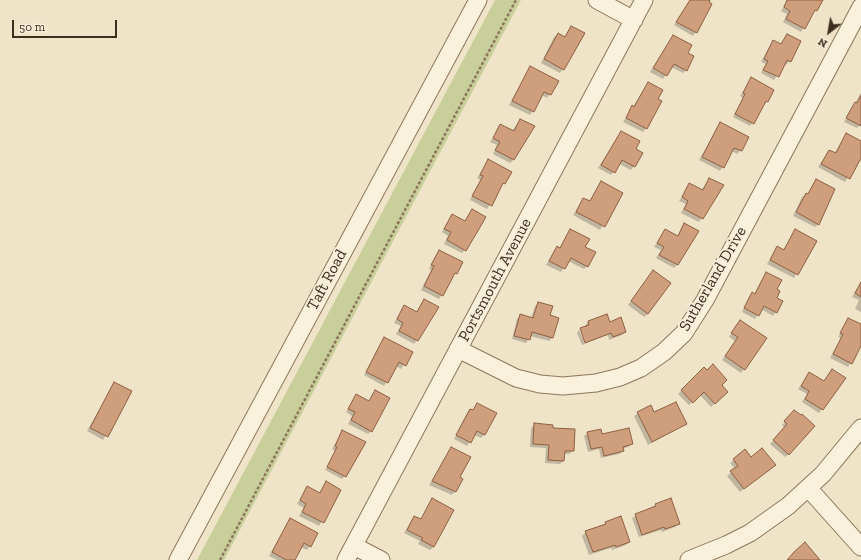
<!DOCTYPE html>
<style>
body{margin:0}
#map{position:relative;width:861px;height:560px;overflow:hidden;background:#f0e4c8;font-family:"Zilla Slab",serif}
canvas{display:block}
.north{position:absolute;left:809px;top:12px;width:40px;height:40px;-webkit-text-stroke:3px #f7eed8;paint-order:stroke;rotate:211deg;font-size:11px;font-weight:700;line-height:16px;text-align:center;color:#3d2e20}
.north::after{content:'';display:block;margin:auto;width:14px;height:18px;background:#3d2e20;clip-path:polygon(50% 0,100% 100%,50% 72%,0 100%)}
.scale{position:absolute;left:12px;top:20px;width:105px;height:18px;box-sizing:border-box;border:2px solid #3d2e20;border-top:0;padding-left:5px;font-size:12px;line-height:14px;white-space:nowrap;color:#3d2e20;-webkit-text-stroke:3px #f7eed8;paint-order:stroke}
</style>
<div id="map">
<canvas width="861" height="560"></canvas>
<div class="north">N</div>
<div class="scale">50 m</div>
</div>
<script>
const ctx = document.querySelector('canvas').getContext('2d');
ctx.lineJoin = 'round';
function fillPath(path, color) {
  ctx.fillStyle = color;
  ctx.fill(path, 'evenodd');
}
function shape(rows) {
  const path = new Path2D();
  for (const r of rows) {
    path.moveTo(r[0], r[1]);
    for (let i = 2; i < r.length; i += 2) path.lineTo(r[i], r[i + 1]);
  }
  return path;
}
function stroke(path, color, width, dash) {
  ctx.strokeStyle = color;
  ctx.lineWidth = width;
  ctx.lineCap = dash ? 'butt' : 'round';
  ctx.setLineDash(dash || []);
  ctx.stroke(path);
}
function label(font, color, halo, rows, align = 'center') {
  ctx.font = font + ' "Zilla Slab",serif';
  ctx.lineWidth = 4;
  ctx.setLineDash([]);
  ctx.textBaseline = 'middle';
  ctx.strokeStyle = halo;
  ctx.fillStyle = color;
  for (const [text, x, y, turn = 0] of rows) {
    ctx.save();
    ctx.translate(x, y);
    ctx.rotate((+turn || 0) * Math.PI / 180);
    ctx.textAlign = isNaN(turn) ? turn : align;
    if (halo) ctx.strokeText(text, 0, 0);
    ctx.fillText(text, 0, 0);
    ctx.restore();
  }
}
fillPath(shape([
 [495,0,521,0,224,560,197,560]
]), '#c9cf9b');
fillPath(shape([
 [690,0,709,0,696,32,693,36,674,25],
 [787,0,821,0,801,32,783,22,787,14,781,11],
 [571,27,563,69,560,73,541,63,554,37,558,34,564,37],
 [787,35,790,61,786,65,785,64,774,80,761,73,766,64,761,62,770,45,774,42,780,45],
 [673,36,686,53,686,70,683,73,671,67,663,79,650,72],
 [530,68,557,82,547,98,542,95,530,115,509,105],
 [751,78,767,101,750,126,733,117,743,98,740,96],
 [648,83,657,99,646,128,643,132,623,122],
 [861,93,861,124,857,128,844,122],
 [520,120,513,160,510,163,493,154,497,145,490,142,501,125,512,131],
 [720,123,741,150,737,154,732,151,720,171,699,160],
 [621,132,635,149,634,166,631,170,619,164,611,175,598,168],
 [846,134,861,142,861,155,845,182,818,167,829,151,834,154],
 [488,161,510,172,487,209,470,200,480,180,477,178],
 [709,179,722,186,699,222,681,213,686,204,679,201,690,184,701,191],
 [816,180,819,224,815,227,793,216,802,197,807,195],
 [601,182,621,193,600,230,573,215,584,199,589,202],
 [472,210,465,250,462,253,444,244,448,236,442,232,452,216,464,222],
 [684,225,678,264,674,268,656,258,661,250,654,247,665,230,677,236],
 [571,230,584,248,587,266,584,269,568,261,561,272,546,265,554,251,557,248,559,249],
 [795,231,815,241,794,278,767,264,777,247,783,250],
 [439,251,462,262,439,299,421,290,431,270,429,269],
 [766,273,775,290,776,312,773,316,761,309,755,319,742,312,749,297,754,294],
 [650,275,648,314,644,317,628,305],
 [861,282,861,312,855,309,859,300,852,297],
 [424,301,417,340,414,344,396,334,401,326,394,323,404,306,416,312],
 [538,303,549,316,552,338,549,341,530,336,526,343,512,339,517,319,521,315,531,318,535,306],
 [849,319,861,325,861,345,848,367,830,358,841,338,838,337],
 [588,322,609,323,625,332,622,335,609,340,608,335,586,343,580,330,586,327,585,325],
 [737,324,744,369,741,373,722,360,735,341,729,337],
 [579,330,585,344,582,345,577,333],
 [385,338,412,352,401,369,396,366,384,386,364,375],
 [704,369,727,392,711,407,700,395,689,405,678,394],
 [832,370,822,409,819,413,802,402,807,394,798,389,810,373,824,382],
 [114,383,131,392,103,440,87,431],
 [375,391,371,431,368,434,348,424,352,416,346,412,356,395,368,402],
 [478,404,495,413,484,435,481,438,474,435,467,446,454,439,467,413,471,410,472,411],
 [650,406,654,414,686,424,648,445,634,416],
 [795,411,789,454,785,457,770,444,785,428,782,425],
 [535,424,552,429,573,451,569,454,564,454,563,461,560,464,545,463,546,448,530,447,531,428],
 [343,432,345,476,342,479,325,470,335,451,332,449],
 [588,433,601,435,632,444,628,447,622,449,623,451,619,454,601,458,599,449,588,452,584,436],
 [451,448,459,478,455,491,452,495,429,485],
 [745,451,751,458,771,468,740,492,727,476,735,469,730,463],
 [326,483,340,490,319,526,299,516,304,508,297,504,307,487,319,493],
 [432,500,434,547,430,550,418,544,420,541,404,533,414,517,420,520],
 [656,505,679,524,675,527,662,532,661,530,639,537,632,518],
 [290,519,310,546,307,550,301,547,294,560,277,560,269,556],
 [606,523,629,542,626,545,612,550,611,548,589,555,582,536,586,532,602,527]
]), '#0003');
const building = shape([
 [690,0,710,0,709,2,712,4,697,33,676,22,690,0],
 [787,0,823,0,817,11,815,10,805,29,786,19,790,11,784,7,787,0],
 [571,26,585,33,564,70,544,59,558,33,565,37,571,26],
 [787,34,801,41,791,62,787,60,779,77,763,70,768,61,764,59,773,40,781,44,787,34],
 [673,35,692,45,688,53,694,56,687,71,674,64,667,76,653,68,673,35],
 [530,66,559,81,551,95,544,92,534,112,512,101,530,66],
 [751,77,774,90,768,102,766,101,754,124,735,114,745,94,743,93,751,77],
 [648,82,663,90,658,99,662,101,647,129,626,118,632,105,634,107,648,82],
 [861,95,861,126,846,118,855,102,857,103,861,95],
 [520,119,535,126,514,160,495,150,500,142,493,138,500,124,514,131,520,119],
 [720,122,749,137,742,151,734,148,724,168,702,157,720,122],
 [621,131,640,141,636,149,643,153,635,167,622,160,615,173,601,165,621,131],
 [846,133,861,141,861,158,850,179,821,164,829,150,836,153,846,133],
 [488,159,512,172,505,184,503,183,492,206,472,196,483,176,480,175,488,159],
 [709,178,724,185,703,219,684,209,688,201,682,197,689,183,703,190,709,178],
 [816,179,835,189,819,225,796,212,806,193,808,194,816,179],
 [601,181,623,193,605,227,576,212,583,198,590,201,601,181],
 [472,209,486,217,466,251,447,240,451,232,444,229,452,214,465,221,472,209],
 [684,223,699,231,678,265,659,255,664,247,657,243,665,229,678,236,684,223],
 [570,229,590,239,585,247,596,252,588,267,571,258,565,269,549,261,557,246,560,248,570,229],
 [795,229,817,241,798,275,770,260,777,246,784,250,795,229],
 [439,250,463,262,457,274,455,273,443,296,424,286,434,266,431,265,439,250],
 [653,270,671,283,648,314,631,301,653,270],
 [766,272,782,280,777,289,780,291,777,298,783,301,777,313,764,306,759,316,744,308,752,292,755,294,766,272],
 [861,282,861,297,855,293,861,282],
 [424,299,439,307,418,341,399,331,403,323,397,319,404,305,417,312,424,299],
 [538,302,553,306,550,315,559,318,553,338,532,332,530,340,514,336,520,314,533,318,538,302],
 [607,314,610,322,621,317,626,332,613,337,611,333,585,343,580,328,589,325,588,321,607,314],
 [848,318,861,324,861,346,852,364,833,354,843,334,840,333,848,318],
 [740,320,767,338,745,370,725,356,738,337,731,333,740,320],
 [384,337,413,352,406,366,399,362,388,383,366,372,384,337],
 [713,364,727,380,722,385,728,392,715,404,704,392,693,403,681,390,704,367,707,370,713,364],
 [832,369,846,378,823,410,805,399,809,391,801,386,809,372,824,381,832,369],
 [114,382,132,391,108,437,90,428,114,382],
 [375,390,390,398,372,432,351,420,355,412,348,409,356,394,369,401,375,390],
 [676,402,687,424,652,442,637,412,651,405,654,412,676,402],
 [477,403,497,413,485,435,477,431,471,443,456,435,470,409,473,410,477,403],
 [794,410,801,415,802,414,815,426,789,455,773,440,787,424,784,421,794,410],
 [534,423,553,425,553,428,575,429,574,451,565,451,564,461,548,460,549,445,533,444,534,423],
 [629,428,633,444,623,447,624,451,604,456,602,447,591,449,587,432,601,429,602,434,629,428],
 [342,430,366,442,346,477,327,467,337,447,335,446,342,430],
 [451,447,471,457,460,477,463,479,456,492,432,481,451,447],
 [762,448,776,465,744,489,730,471,738,466,733,459,745,449,751,457,762,448],
 [326,481,341,490,324,523,302,512,306,504,300,500,307,486,320,493,326,481],
 [432,498,454,510,434,547,421,540,423,538,407,530,414,516,421,519,432,498],
 [671,498,680,524,665,529,664,527,642,535,635,514,656,506,655,504,671,498],
 [621,516,630,542,616,547,615,545,593,552,585,531,606,524,605,522,621,516],
 [290,518,318,533,311,547,304,543,295,560,286,560,272,552,290,518],
 [805,542,820,560,787,560,794,552,805,542]
]);
fillPath(building, '#cf9f7d');
stroke(building, '#8d5f41', 1);
const minor = shape([
 [597,0,634,20],
 [458,349,516,378,540,384,563,386,596,383,620,377,641,368,664,352,684,333,705,300,861,7],
 [809,489,861,547],
 [354,546,381,560],
 [178,560,478,0],
 [346,560,644,0],
 [689,560,726,545,750,533,788,506,823,474,861,428]
]);
stroke(minor, '#8d765c', 19);
stroke(shape([
 [220,560,516,0]
]), '#8d765c', 2.5, [3, 2]);
stroke(minor, '#faf1dc', 17);
label('16px', '#3d2e20', '#f7eed8', [
 ["Sutherland Drive",713,279,-60],
 ["Taft Road",327,280,-62],
 ["Portsmouth Avenue",495,280,-62]
]);
</script>
